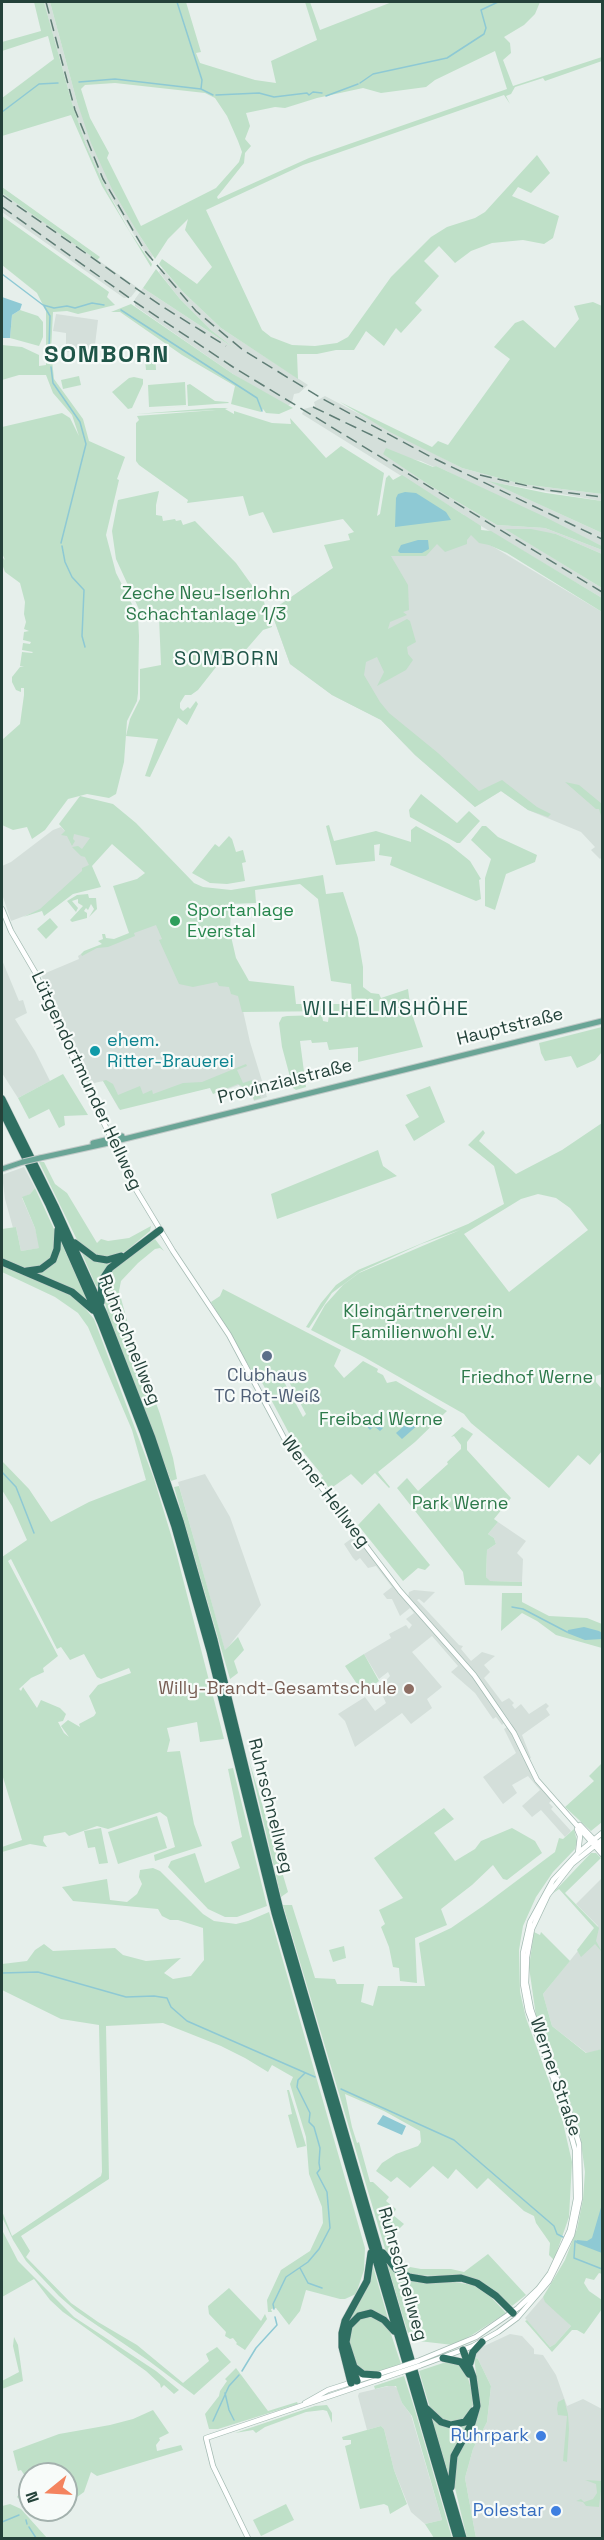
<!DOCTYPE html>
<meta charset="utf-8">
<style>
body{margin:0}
#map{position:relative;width:604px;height:2540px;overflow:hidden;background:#e6efeb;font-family:"Space Grotesk",sans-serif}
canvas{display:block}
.frame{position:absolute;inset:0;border:3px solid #24423a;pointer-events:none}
.north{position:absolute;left:18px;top:2462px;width:60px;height:60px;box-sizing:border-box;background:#f7fbf9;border:2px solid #a3b1ad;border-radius:50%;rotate:252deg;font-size:16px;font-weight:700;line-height:24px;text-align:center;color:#24423a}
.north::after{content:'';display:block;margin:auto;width:21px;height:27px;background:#f4845f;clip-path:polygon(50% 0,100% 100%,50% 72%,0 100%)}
</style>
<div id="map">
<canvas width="604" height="2540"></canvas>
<div class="frame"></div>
<div class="north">N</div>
</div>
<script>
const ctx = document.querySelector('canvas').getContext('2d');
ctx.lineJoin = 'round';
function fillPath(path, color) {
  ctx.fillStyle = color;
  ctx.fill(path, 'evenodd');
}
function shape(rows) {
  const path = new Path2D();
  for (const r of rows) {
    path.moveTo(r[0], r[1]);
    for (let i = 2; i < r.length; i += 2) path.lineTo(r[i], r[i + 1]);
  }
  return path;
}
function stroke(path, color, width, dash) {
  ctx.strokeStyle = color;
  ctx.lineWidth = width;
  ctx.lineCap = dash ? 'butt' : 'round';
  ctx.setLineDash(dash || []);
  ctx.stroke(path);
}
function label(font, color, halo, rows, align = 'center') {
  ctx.font = font + ' "Space Grotesk",sans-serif';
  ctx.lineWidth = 4.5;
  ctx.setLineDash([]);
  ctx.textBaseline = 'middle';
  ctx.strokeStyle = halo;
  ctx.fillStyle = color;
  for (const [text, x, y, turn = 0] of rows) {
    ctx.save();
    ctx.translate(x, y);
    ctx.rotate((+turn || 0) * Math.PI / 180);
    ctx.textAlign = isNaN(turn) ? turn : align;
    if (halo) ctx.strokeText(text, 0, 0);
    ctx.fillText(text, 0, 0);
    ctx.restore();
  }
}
fillPath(shape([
 [44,2,50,2,77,102,138,233,153,256,149,259,107,191,86,145,72,103],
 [2,193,138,288,131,297,124,298,2,212],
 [162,268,183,292,221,328,308,385,299,393,294,394,292,402,287,407,233,374,135,306,135,299,143,288,234,348,211,330,180,299,159,272],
 [56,314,98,320,94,353,66,352,66,333,53,331],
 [325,396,462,468,521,484,602,494,602,501,491,482,602,533,602,546,436,466,434,467,421,461,383,453,429,485,497,525,545,528,602,550,602,554,556,534,506,529,602,588,602,598,481,526,482,540,602,612,602,857,600,859,591,850,595,847,581,832,528,810,501,791,475,807,415,755,381,720,332,695,290,664,271,611,333,568,464,515,302,414,304,409,315,406,314,402],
 [74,826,93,837,97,859,43,909,11,921,2,894,2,866,11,862,53,830,61,827,66,832],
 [152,924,157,925,218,982,237,984,250,1042,267,1097,254,1101,250,1087,241,1089,239,1085,216,1093,212,1087,119,1109,103,1081,90,1084,41,975,79,959,78,956,81,954],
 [2,960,19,1001,23,1000,27,1013,15,1019,35,1051,50,1081,18,1098,2,1073],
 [24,1167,35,1188,30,1194,22,1198,35,1228,40,1248,21,1251,16,1227,13,1228,5,1199,2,1175],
 [205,1474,230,1517,261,1605,225,1651,178,1482],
 [498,1522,526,1541,517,1553,523,1559,522,1582,489,1581,486,1577,487,1550,496,1544,494,1538,488,1534],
 [355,1536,402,1596,475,1679,510,1729,534,1780,552,1800,549,1803,553,1807,551,1809,571,1831,565,1837,541,1810,532,1817,522,1806,540,1790,528,1776,512,1785,517,1793,503,1804,483,1777,516,1753,504,1729,507,1727,504,1723,502,1725,496,1717,493,1719,475,1693,451,1672,458,1666,432,1636,412,1652,442,1687,427,1699,432,1708,411,1724,402,1713,355,1747,345,1721,338,1714,365,1697,375,1711,386,1703,379,1688,390,1676,388,1672,379,1679,364,1654,391,1638,389,1634,406,1625,409,1629,412,1625,406,1619,414,1613,410,1608,400,1616,392,1599,387,1599,383,1594,392,1587,376,1566,368,1568,360,1558,356,1561,353,1558,344,1544],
 [414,1590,435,1592,424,1603,419,1599,417,1600,459,1645,463,1646,461,1649,471,1661,482,1652,495,1656,484,1665,490,1672,484,1678,502,1702,509,1698,514,1703,512,1705,515,1709,521,1704,529,1714,546,1703,549,1706,546,1709,550,1715,522,1735,531,1758,529,1759,527,1758,511,1723,475,1673,408,1597,409,1592],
 [602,1878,602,2049,588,2054,552,2026,543,1994,598,1926,576,1904],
 [543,2297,571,2326,555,2344,550,2347,525,2318],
 [510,2334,522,2336,534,2349,534,2354,543,2355,556,2375,567,2406,583,2399,602,2409,602,2538,476,2538,465,2478,473,2449,487,2422,491,2386,478,2359,474,2357,482,2347],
 [393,2385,398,2389,402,2403,411,2415,442,2520,425,2524,411,2512,394,2470,384,2429,381,2426,367,2430,358,2396,359,2393]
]), '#d4dfda');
fillPath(shape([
 [34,2,44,2,72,103,86,145,107,191,130,232,152,264,151,267,102,186,71,115,2,136,2,98,54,59,48,36,2,51,2,42,41,31],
 [50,2,186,2,201,52,196,53,200,63,255,80,276,83,271,61,317,40,305,2,310,2,320,30,392,2,540,2,535,14,524,25,504,37,510,43,511,53,503,60,513,86,602,57,602,61,545,81,543,78,515,87,511,94,506,96,510,104,504,95,303,165,206,210,262,330,271,337,292,345,315,346,337,343,348,337,391,277,431,237,447,227,475,218,485,212,537,155,550,173,531,193,518,187,512,196,559,216,553,238,544,244,523,240,492,243,471,251,455,263,439,246,424,261,439,276,415,303,422,310,401,333,396,328,384,346,366,331,354,350,336,350,317,354,297,354,298,379,221,328,183,292,159,264,162,259,197,284,212,267,185,230,188,219,168,239,155,259,138,233,112,189,91,143,77,102],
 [495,51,507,89,309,158,218,199,217,197,244,163,245,153,251,146,245,139,250,126,246,113,275,107,285,108,317,98,363,88,381,93,426,87,435,80],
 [115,83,205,93,215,98,227,116,238,141,242,152,239,162,216,188,141,226,107,158,109,153,90,118,81,89,85,85],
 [2,187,100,257,97,260,2,193],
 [2,216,109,292,107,297,115,305,78,314,67,311,53,312,51,351,46,349,46,311,37,293,2,265],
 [156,269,180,299,211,330,234,348,143,288],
 [593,302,602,306,602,494,521,484,462,468,390,432,340,402,432,447,438,441,448,445,510,359,494,347,515,323,523,320,555,348,579,319,574,306],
 [131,304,233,374,293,408,279,414,266,413,263,409,261,412,231,404,235,386,182,355,120,312,111,312],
 [20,310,38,316,43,322,43,337,39,346,10,338,12,315],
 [2,345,22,347,39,355,39,366,46,365,46,359,52,360,54,379,83,419,89,441,125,457,117,479,119,480,106,535,116,573,138,616,139,636,138,693,137,701,127,721,124,762,116,794,109,798,87,794,68,799,45,830,32,839,27,827,13,830,2,825,2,740,20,724,24,695,24,688,21,688,21,692,16,690,12,682,12,677,20,667,24,667,20,666,22,652,32,653,33,652,22,650,23,643,30,644,31,642,23,640,24,632,29,631,24,629,26,622,24,614,25,602,20,583,5,572,2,564,2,557,5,560,2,553,2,427,62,413,70,418,79,436,72,415,53,393,46,375,19,375,2,380],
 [144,350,155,350,156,370,146,370],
 [79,376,81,385,63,389,61,380],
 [134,377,143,379,143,384,132,408,128,409,112,392,129,378],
 [185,382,186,405,149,407,148,385],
 [190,384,215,401,228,402,229,403,135,410,188,406,187,385],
 [214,408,228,408,225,409,234,414,234,411,272,423,291,424,290,418,326,458,341,446,384,473,377,516,380,514,386,478,389,475,393,480,402,475,481,526,481,530,491,531,602,598,602,612,507,553,489,545,479,543,471,535,467,540,467,544,445,552,437,544,426,556,391,556,408,585,409,610,403,612,407,615,390,622,388,629,407,619,410,621,416,642,407,647,408,654,413,660,406,670,377,686,384,672,377,657,366,662,364,675,380,702,389,713,438,753,479,791,502,780,537,807,551,814,548,817,528,810,501,791,475,807,415,755,381,720,332,695,290,664,271,611,333,568,324,545,350,540,348,534,354,532,343,519,273,533,263,512,249,516,243,496,187,503,188,500,139,465,136,461,136,423,139,420,137,416,216,410,136,414],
 [386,448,433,467,436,466,543,516,602,546,602,550,545,528,497,525,429,485,383,454],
 [488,481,546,493,602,501,602,533],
 [159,491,156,505,156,515,162,516,163,521,175,519,176,521,181,520,183,525,195,521,236,563,264,602,272,627,263,630,237,660,231,648,198,690,191,695,185,695,180,703,180,708,183,711,188,707,190,709,196,701,198,704,187,725,178,718,150,777,145,776,158,739,126,736,130,719,140,699,140,669,161,665,159,617,143,618,116,559,112,531,118,500],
 [505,529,531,529,556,534,602,554,602,588],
 [565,782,579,785,602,804,602,819,599,809,596,809],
 [421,794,457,823,469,811,480,821,460,843,457,843,410,817,409,810],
 [80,796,113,804,136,823,194,883,203,887,231,890,323,875,326,894,343,892,358,938,363,967,363,987,371,993,379,994,381,998,408,989,411,1011,423,1047,358,1062,358,1047,329,1050,327,1042,312,1043,311,1040,300,1041,306,1087,296,1090,293,1088,282,1047,279,1023,282,1017,287,1016,322,1015,323,1021,328,1022,329,1015,338,1015,339,1011,242,1012,238,996,231,994,229,987,219,986,217,982,193,987,179,984,159,940,162,939,156,925,134,933,135,936,108,947,97,948,82,956,81,954,84,951,102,944,98,941,103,939,102,934,105,934,106,938,114,939,129,933,113,886,137,879,145,873,112,844,92,866,101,887,73,894,44,916,42,911,23,917,40,909,82,871,82,868,89,865,85,857,81,856,72,847,78,846,82,849,90,838,74,834,73,839,75,841,72,846,67,836,61,835,65,831,59,824],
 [300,884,318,899,331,981,351,984,352,1004,296,1004,294,986,249,981,236,958,230,932,231,904,256,903,255,890],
 [329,825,334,841,376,831,411,842,411,830,416,826,449,844,470,861,481,879,479,880,481,899,476,901,390,865,392,857,379,855,380,844,374,845,375,861,336,865,326,826],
 [482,826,486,826,498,837,537,855,535,862,506,874,495,910,485,906,485,878,491,859,471,840],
 [229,836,232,839,236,852,243,850,246,862,242,863,245,881,227,884,210,883,192,873,215,844,219,847],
 [88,894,89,898,96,898,97,909,89,917,94,909,91,904,88,910,86,908,84,911,87,913,87,918,72,922,70,920,83,906,78,903,78,899,72,901,78,908,76,912,67,901,77,895],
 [50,918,58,927,46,939,37,929],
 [602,1027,602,1052,595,1060,577,1068,571,1056,545,1061,541,1053,539,1043],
 [246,1064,247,1066,237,1070,243,1083,252,1080,261,1098,254,1100,250,1087,245,1088,238,1084,213,1094,210,1088,120,1110,103,1081,90,1084,85,1075,89,1074,88,1076,91,1084,106,1080,113,1084,118,1095,140,1086,143,1094,152,1090,153,1094,183,1083,202,1082],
 [63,1074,88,1115,64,1116,65,1125,59,1128,49,1109,29,1119,18,1098],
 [430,1086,445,1122,414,1141,405,1125,419,1117,406,1095],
 [602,1123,602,1374,596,1376,596,1382,602,1389,602,1451,590,1465,578,1455,549,1488,471,1423,464,1414,364,1357,311,1330,325,1305,343,1285,359,1273,460,1230,421,1244,360,1272,332,1293,309,1328,306,1327,321,1303,336,1285,358,1270,468,1224,504,1204,494,1166,468,1145,483,1130,485,1133,479,1141,516,1174,562,1150],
 [538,1194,556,1198,570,1208,588,1230,509,1292,464,1234,521,1199],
 [378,1150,383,1166,397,1176,277,1219,271,1194],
 [39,1162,44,1162,55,1184,67,1193,97,1243,101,1239,108,1241,129,1238,151,1226,150,1231,126,1251,117,1255,100,1258,79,1244],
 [35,1188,54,1229,55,1244,53,1255,43,1266,27,1268,78,1300,94,1319,154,1479,175,1548,224,1739,200,1742,197,1722,167,1728,170,1740,167,1752,180,1751,194,1824,202,1846,155,1861,154,1855,175,1847,167,1817,160,1812,108,1829,97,1826,69,1836,65,1832,44,1836,43,1841,47,1847,30,1844,2,1852,2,1847,22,1840,2,1774,2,1557,27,1540,12,1506,2,1490,2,1461,29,1489,51,1522,89,1502,146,1480,132,1430,88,1327,78,1313,55,1297,2,1272,2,1229,16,1227,21,1251,39,1248,35,1228,22,1197,30,1194],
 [11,1559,57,1649,61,1647,70,1660,84,1654,97,1677,101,1679,129,1668,131,1673,98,1685,89,1696,96,1713,94,1716,79,1724,80,1727,68,1720,61,1726,69,1737,64,1733,58,1722,63,1721,66,1714,60,1708,41,1700,37,1708,23,1687,21,1691,19,1689,31,1678,44,1672,43,1668,58,1656,8,1561],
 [155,1239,164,1251,160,1248,155,1249,138,1263,121,1281,119,1291,131,1335,160,1414,173,1458,177,1479,171,1481,107,1311,103,1295,106,1277,111,1269],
 [61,1242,89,1304,33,1273,46,1269],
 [80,1249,87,1256,115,1260,99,1287,96,1286],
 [223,1289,341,1350,334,1366,344,1378,363,1361,378,1369,377,1372,383,1375,387,1383,396,1381,447,1411,415,1442,378,1472,390,1487,389,1488,375,1473,362,1485,351,1474,330,1489,321,1478,323,1476,291,1437,257,1373,253,1373,211,1302,220,1296],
 [286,1376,306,1414,303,1417,282,1378],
 [462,1427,473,1434,467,1442,467,1450,511,1498,494,1519,498,1522,488,1534,494,1538,496,1544,487,1550,486,1577,490,1581,522,1582,522,1586,465,1585,463,1572,397,1488,407,1478,418,1491,448,1464,447,1462,461,1449,461,1445,454,1436,451,1437],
 [179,1486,225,1650,238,1637,244,1650,234,1661,238,1673,230,1679,174,1487],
 [379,1503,430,1565,425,1570,418,1568,403,1581,358,1525],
 [502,1593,522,1593,522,1602,549,1616,587,1618,602,1624,602,1648,556,1635,537,1621,522,1613,501,1631],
 [364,1654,379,1681,363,1693,345,1666],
 [249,1760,288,1892,281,1897,260,1807],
 [602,1763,602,1822,591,1831,565,1807,594,1781,589,1776],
 [233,1768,267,1906,237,1917,225,1917,208,1909,168,1867,171,1861,195,1853,205,1883,240,1868,231,1842,242,1837,228,1769],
 [444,1808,454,1819,434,1833,455,1861,475,1849,481,1841,512,1828,535,1841,542,1853,507,1880,503,1879,493,1865,472,1885,441,1909,447,1925,415,1938,417,1983,400,1981,399,1968,393,1967,389,1947,381,1927,385,1924,379,1910,403,1898,374,1858],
 [157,1816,167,1848,118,1864,108,1832],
 [101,1828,108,1863,99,1864,95,1847,88,1848,84,1831],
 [574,1829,577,1841,575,1849,553,1872,536,1897,523,1926,519,1950,520,1992,526,2018,561,2114,572,2162,569,2217,554,2260,549,2255,550,2243,536,2223,534,2216,524,2211,488,2178,477,2189,456,2169,448,2179,433,2166,410,2188,397,2177,391,2182,376,2171,382,2163,396,2154,418,2146,421,2142,420,2131,384,2111,345,2094,352,2127,357,2143,359,2142,370,2182,373,2182,389,2197,386,2201,396,2209,393,2215,404,2224,388,2240,398,2258,410,2267,421,2269,451,2269,464,2272,488,2254,526,2295,512,2306,488,2286,470,2277,411,2275,398,2267,386,2252,283,1905,292,1905,315,1978,335,1979,337,1984,364,1984,361,2002,373,2006,378,1986,425,1986,419,1943,451,1928,483,1906,555,1852,559,1838,563,1839],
 [591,1853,596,1853,601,1858,565,1893,599,1928,596,1941,602,1952,595,1944,581,1957,577,1950,594,1928,559,1889,552,1894],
 [153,1868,160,1871,203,1914,214,1921,236,1924,248,1921,269,1912,365,2248,364,2270,356,2294,345,2299,340,2299,306,2290,300,2311,289,2325,276,2308,271,2309,272,2312,268,2312,267,2300,281,2270,310,2251,323,2223,322,2207,309,2174,306,2137,290,2084,293,2077,272,2065,268,2072,245,2058,221,2046,163,2023,106,2026,109,2179,21,2236,30,2251,26,2257,71,2303,98,2322,137,2345,183,2383,209,2361,206,2354,217,2347,231,2362,194,2395,149,2361,76,2311,59,2296,26,2261,13,2240,2,2217,2,2211,12,2236,101,2176,102,2172,99,2025,61,2019,2,1990,2,1964,27,1961,35,1950,44,1944,53,1951,115,1948,123,1955,146,1961,181,1958,164,1973,173,1979,191,1976,204,1960,203,1928,178,1920,170,1920,162,1916,158,1909,73,1901,62,1887,107,1879,110,1900,127,1902,137,1894,142,1884,139,1877,140,1870],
 [534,1932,540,1935,541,1932,570,1961,543,1994,552,2026,586,2053,602,2049,602,2274,599,2273,594,2280,586,2278,584,2283,589,2291,602,2300,602,2309,584,2334,577,2330,572,2330,552,2352,525,2321,527,2320,550,2347,555,2344,571,2326,545,2302,543,2297,565,2260,577,2229,583,2199,585,2172,579,2128,536,2016,529,1967],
 [344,1946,346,1958,333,1962,329,1950],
 [287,2090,289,2090,306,2146,297,2148,288,2115,292,2114],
 [2,2230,18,2261,74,2317,156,2371,179,2390,174,2394,164,2385,161,2388,160,2384,146,2371,63,2312,50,2300,34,2279,2,2297],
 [386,2260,399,2273,473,2285,490,2296,506,2313,472,2335,453,2345,410,2340],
 [372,2263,389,2322,380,2315,354,2317,344,2332],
 [229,2288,261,2321,265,2314,267,2319,245,2350,236,2344,237,2343,233,2338,230,2339,225,2336,226,2332,209,2314,208,2306],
 [372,2316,383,2322,390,2331,401,2364,373,2374,357,2369,348,2347,350,2327,363,2317],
 [14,2337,18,2345,23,2381,2,2389,2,2381,19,2372,13,2346],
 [474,2357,478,2359,491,2386,487,2422,473,2449,465,2478,476,2538,467,2538,454,2484,458,2453,477,2417,480,2406],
 [449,2361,456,2362,466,2371,472,2392,473,2405,464,2420,445,2422,430,2408,419,2371],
 [236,2368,268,2411,297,2402,298,2404,218,2429,209,2429,205,2414,219,2396,220,2391,227,2381,225,2379],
 [404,2376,415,2410,452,2538,434,2538,425,2524,442,2520,412,2416,402,2403,396,2386,387,2386,375,2389,374,2386],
 [564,2399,568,2414,569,2429,567,2462,563,2461,567,2416,558,2415,557,2409,558,2402],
 [327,2405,332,2413,332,2423,327,2411,323,2410,306,2412,265,2427,256,2433,253,2430,235,2433,315,2406],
 [153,2410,169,2433,159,2438,160,2440,156,2445,157,2451,181,2445,183,2450,97,2476,91,2472,84,2492,66,2505,66,2474,30,2474,30,2509,17,2497,30,2477,25,2476,21,2470,18,2471,13,2451,59,2434,110,2425,133,2419],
 [431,2416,443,2425,471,2418,453,2452,449,2476],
 [381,2426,384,2429,394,2470,407,2504,390,2514,388,2506,384,2504,360,2509,345,2446,351,2444,351,2440,343,2440,342,2437],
 [585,2480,602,2481,599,2507,586,2506,583,2502,576,2501,581,2499,584,2502,593,2499,597,2493,596,2484],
 [10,2504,21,2509,47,2538,2,2538,2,2506],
 [286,2504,294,2520,261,2536,253,2520]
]), '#bfe0c8');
fillPath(shape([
 [2,297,22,304,20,310,12,315,10,338,2,338],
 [405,492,416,493,446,512,451,520,395,527,396,498,398,494],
 [418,540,428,540,429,549,422,553,400,553,398,551,401,545],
 [363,1417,369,1421,373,1417,383,1428,380,1431,374,1426,370,1430,360,1419],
 [414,1417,420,1423,402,1439,396,1433],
 [584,1627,599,1631,602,1633,602,1639,585,1640,567,1633,568,1630],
 [383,2115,406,2126,402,2135,377,2124],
 [602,2204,602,2253,576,2243,577,2240,587,2241,592,2238]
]), '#8ec9d4');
stroke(shape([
 [177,2,202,80,201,89],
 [79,82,115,79,201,89,213,95],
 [360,83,373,74,447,58,484,34,486,28,481,10,498,2],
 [216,95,259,93,274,97,307,93,309,95,313,92,322,93],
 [326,96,358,84],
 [2,112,39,84,58,83],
 [2,274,43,305,54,308,67,306,75,308,92,303,104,305],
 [44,306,50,316,49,348],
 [121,310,257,398,262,411],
 [51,367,53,383,80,422,86,444,61,543],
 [62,546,65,562,72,577,84,590,82,636,85,647],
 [2,1472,16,1487,34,1533],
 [512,1607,523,1609,567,1632],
 [2,1973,38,1972,126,1997,154,1996,167,1998,171,2007,187,2021,315,2077],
 [341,2089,454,2140,554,2226,557,2234,563,2237],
 [578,2242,575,2241,574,2258,602,2269],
 [300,2268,308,2283,322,2288],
 [274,2309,273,2304,286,2277,308,2262,319,2249,330,2228,327,2192,317,2173,320,2169,319,2163,320,2148,314,2127,309,2122,310,2113,297,2087,298,2080,305,2073],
 [242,2371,256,2348,277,2325,275,2317],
 [225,2393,229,2410,234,2420],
 [213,2421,229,2386,239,2375],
 [26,2520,27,2524],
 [2,2522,19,2515],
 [29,2527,36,2538]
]), '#8ec9d4', 1.5);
const secondary = shape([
 [2,909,11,931,35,972,57,1025,135,1188,173,1251,229,1335,284,1438,400,1591,474,1675,514,1733,537,1780,602,1854],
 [580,1825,602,1848],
 [577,1829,580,1836,578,1853],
 [418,2361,476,2337,518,2308,538,2289,550,2273,570,2230,576,2199,575,2150,563,2105,528,2011,523,1984,523,1953,530,1922,553,1880,578,1853,602,1833],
 [419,2366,473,2346,498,2332,517,2318,549,2281,572,2235,580,2198,579,2144,567,2103,546,2053,531,2009,526,1983,527,1957,532,1929,548,1895,572,1864,602,1840],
 [305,2403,328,2390,400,2367],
 [248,2538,213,2466,206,2438,401,2372]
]);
const primary = shape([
 [93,1143,122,1136],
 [40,1158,104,1144,602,1021],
 [2,1169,23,1162]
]);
const highway = shape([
 [2,1099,55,1206,104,1314,152,1438,180,1521,214,1640,280,1910,463,2538],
 [2,1111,49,1205,101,1323,143,1432,175,1527,210,1651,275,1913,457,2538],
 [75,1243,95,1258,107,1260,121,1256],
 [2,1262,72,1292,93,1310],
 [27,1271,41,1269,53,1260,57,1249,58,1230],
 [101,1302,102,1280,110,1268,160,1230],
 [383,2253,396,2269,409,2277,427,2280,461,2278,477,2283,496,2296,513,2313],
 [443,2358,461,2362,469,2374],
 [470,2363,473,2352,482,2342],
 [352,2367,357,2381],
 [378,2375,363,2374,354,2367,346,2342,349,2326,359,2316,371,2313,384,2320,394,2331],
 [351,2383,342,2347,342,2333,345,2321,367,2281,371,2253],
 [427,2409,441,2422,451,2425,465,2422,473,2411],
 [451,2487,454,2456,472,2423,477,2406,473,2377,463,2350]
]);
stroke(secondary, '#a4bbb3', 6);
stroke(primary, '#c2cac8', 7);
stroke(highway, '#c2cac8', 8);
stroke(secondary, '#fff', 4.5);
stroke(primary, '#6aa596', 5);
stroke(highway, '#2f6f62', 7);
stroke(shape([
 [46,2,75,110,103,179,145,251,196,311,243,350,321,398,431,457,602,539],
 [2,195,163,307,226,346],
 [2,207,135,302,233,367,602,592],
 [313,407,386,442],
 [480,475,546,490,602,497]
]), '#5f7d75', 1.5, [12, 6]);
const secondaryBridge = shape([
 [400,2367,418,2361],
 [401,2372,419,2366]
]);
const primaryBridge = shape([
 [23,1162,40,1158]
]);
stroke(secondaryBridge, '#a4bbb3', 6, []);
stroke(primaryBridge, '#c2cac8', 7, []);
stroke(secondaryBridge, '#fff', 4.5);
stroke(primaryBridge, '#6aa596', 5);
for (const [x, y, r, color] of [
 [175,921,6,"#2e9e5b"],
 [95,1051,6,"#0f9aa8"],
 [267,1356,6,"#5c6f8a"],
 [409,1689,6,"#8d6e63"],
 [541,2436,6,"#3f7fe0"],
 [556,2511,6,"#3f7fe0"]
]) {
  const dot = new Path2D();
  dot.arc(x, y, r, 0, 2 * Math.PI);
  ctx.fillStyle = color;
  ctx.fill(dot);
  stroke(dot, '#f7fbf9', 2);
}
label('18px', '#2d7a4b', '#f7fbf9', [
 ["Zeche Neu-Iserlohn",206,594],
 ["Schachtanlage 1/3",206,615],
 ["Kleingärtnerverein",423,1312],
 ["Familienwohl e.V.",423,1333],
 ["Friedhof Werne",527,1378],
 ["Freibad Werne",381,1420],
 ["Park Werne",460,1504]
]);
label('18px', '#27864d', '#f7fbf9', [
 ["Sportanlage",187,911],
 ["Everstal",187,932]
], 'left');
label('18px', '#24423a', '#f7fbf9', [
 ["Hauptstraße",510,1027,-14],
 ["Lütgendortmunder Hellweg",86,1081,65],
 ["Provinzialstraße",285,1082,-14],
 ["Ruhrschnellweg",129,1340,68],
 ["Werner Hellweg",325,1492,53],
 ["Ruhrschnellweg",270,1806,76],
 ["Werner Straße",555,2077,71],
 ["Ruhrschnellweg",402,2274,74]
]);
label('18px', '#0d838f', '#f7fbf9', [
 ["ehem.",107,1041],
 ["Ritter-Brauerei",107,1062]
], 'left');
label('18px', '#4e5e75', '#f7fbf9', [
 ["Clubhaus",267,1376],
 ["TC Rot-Weiß",267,1397]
]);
label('18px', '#785e54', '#f7fbf9', [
 ["Willy-Brandt-Gesamtschule",397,1689]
], 'right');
label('18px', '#366cbe', '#f7fbf9', [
 ["Ruhrpark",529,2436],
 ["Polestar",544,2511]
], 'right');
ctx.letterSpacing = '1.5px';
label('20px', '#1f5548', '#f7fbf9', [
 ["SOMBORN",227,660],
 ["WILHELMSHÖHE",386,1010]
]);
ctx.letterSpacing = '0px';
ctx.letterSpacing = '1.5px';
label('bold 24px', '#1f5548', '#f7fbf9', [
 ["SOMBORN",107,355]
]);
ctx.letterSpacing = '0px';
</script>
